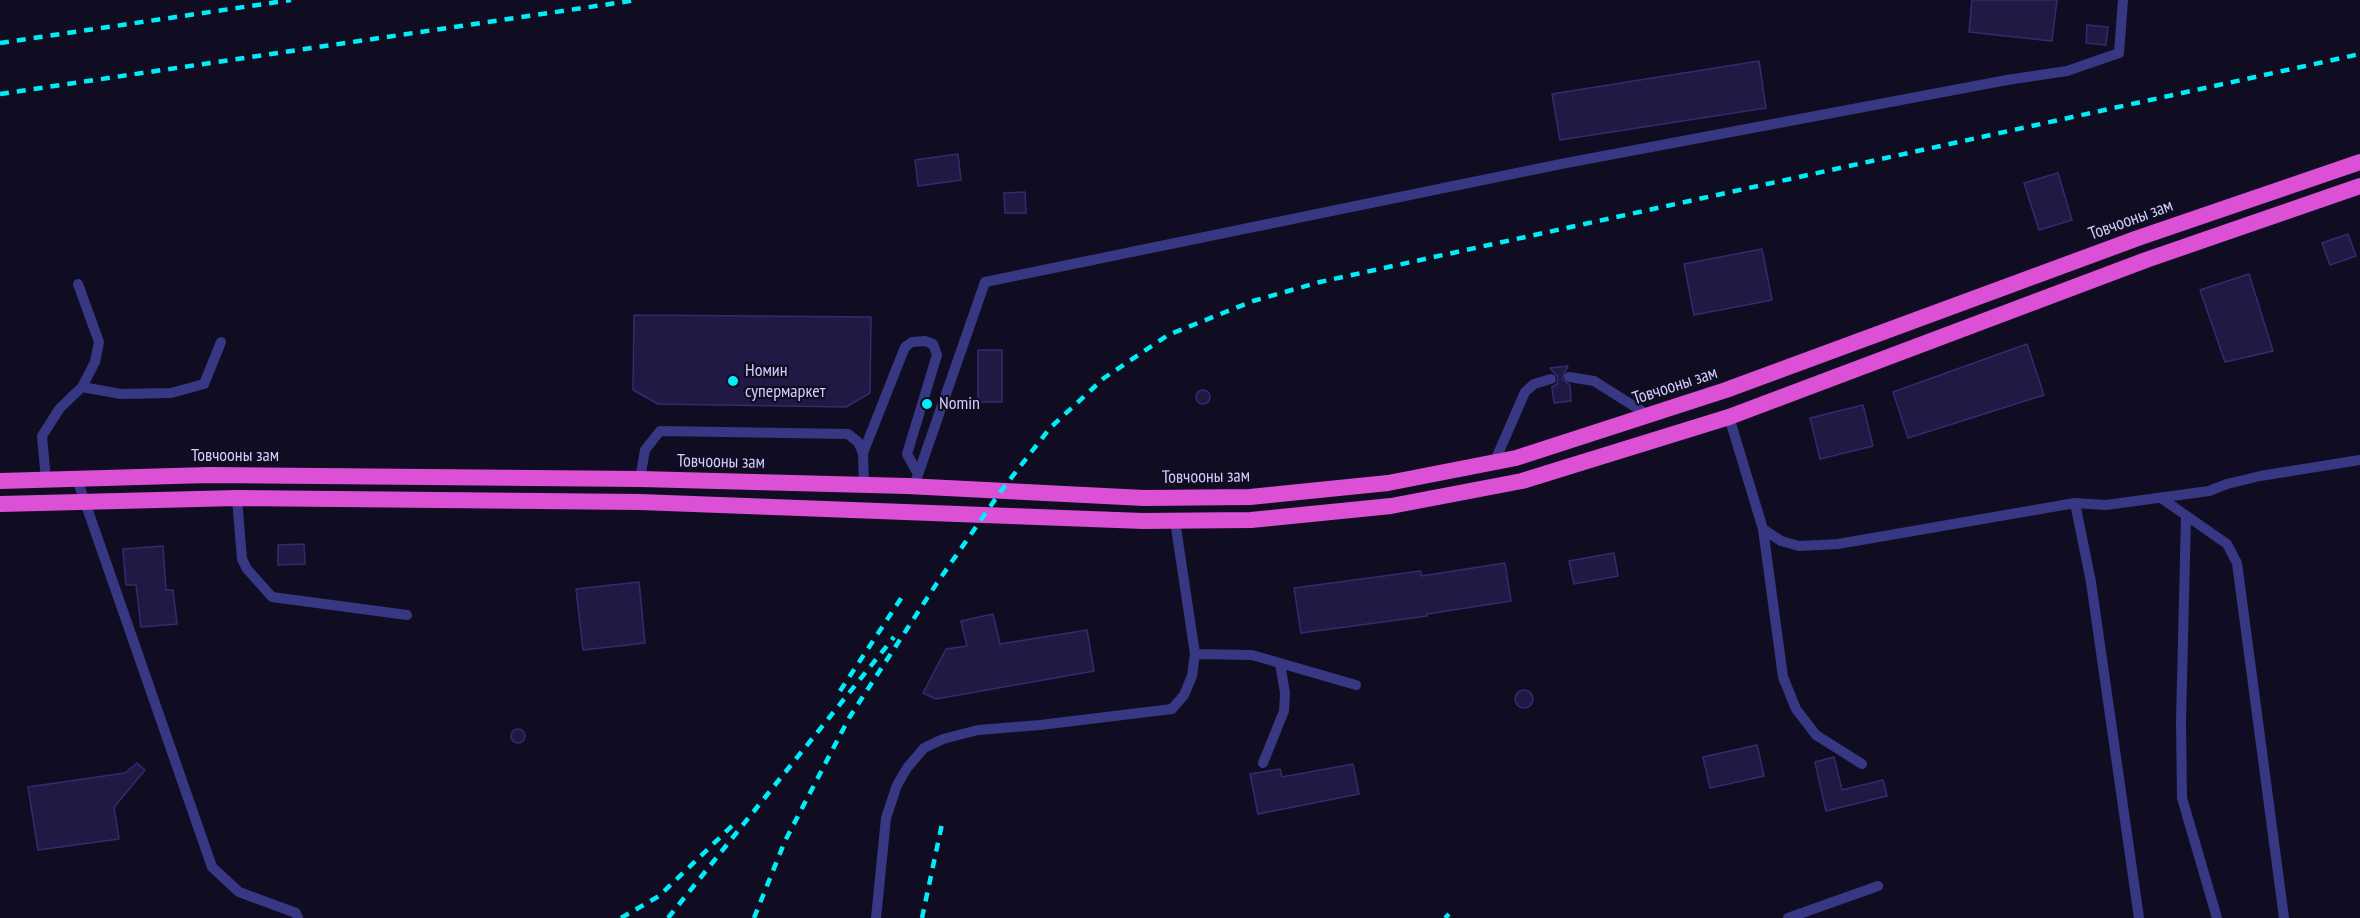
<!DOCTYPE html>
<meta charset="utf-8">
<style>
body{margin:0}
canvas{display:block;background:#100d23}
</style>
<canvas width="2360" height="918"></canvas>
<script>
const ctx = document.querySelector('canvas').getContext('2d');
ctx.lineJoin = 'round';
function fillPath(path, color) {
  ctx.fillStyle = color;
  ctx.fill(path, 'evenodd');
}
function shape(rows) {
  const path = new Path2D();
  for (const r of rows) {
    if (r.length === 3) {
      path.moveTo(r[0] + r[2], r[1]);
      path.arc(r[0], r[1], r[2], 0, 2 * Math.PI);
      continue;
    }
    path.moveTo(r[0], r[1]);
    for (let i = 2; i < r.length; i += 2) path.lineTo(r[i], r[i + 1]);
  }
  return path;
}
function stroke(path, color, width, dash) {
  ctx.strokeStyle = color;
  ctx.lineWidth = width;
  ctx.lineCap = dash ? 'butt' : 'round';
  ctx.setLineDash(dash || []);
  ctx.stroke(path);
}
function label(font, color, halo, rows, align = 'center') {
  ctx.font = font + ' "PT Sans Narrow",sans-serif';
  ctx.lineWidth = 4.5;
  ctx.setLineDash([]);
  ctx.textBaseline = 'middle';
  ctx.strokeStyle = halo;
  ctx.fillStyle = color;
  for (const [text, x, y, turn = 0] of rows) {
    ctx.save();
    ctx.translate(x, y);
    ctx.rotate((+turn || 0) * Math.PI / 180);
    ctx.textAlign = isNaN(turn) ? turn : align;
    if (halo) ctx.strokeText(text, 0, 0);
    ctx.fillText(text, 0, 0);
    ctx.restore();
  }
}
const building = shape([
 [1972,0,2057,0,2052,41,1969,32,1972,0],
 [2087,25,2108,27,2106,45,2086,43,2087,25],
 [1759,61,1766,108,1560,140,1552,94,1759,61],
 [958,154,961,180,918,186,915,160,958,154],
 [2058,173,2072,220,2039,230,2024,183,2058,173],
 [1025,192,1026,213,1005,213,1004,193,1025,192],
 [2348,234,2356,256,2330,265,2322,243,2348,234],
 [1762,249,1772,300,1694,315,1684,264,1762,249],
 [2249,274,2273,351,2225,362,2200,290,2249,274],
 [634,315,871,317,870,393,846,407,658,404,633,390,634,315],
 [2027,344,2044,395,1908,438,1893,392,2027,344],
 [978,350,1002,350,1002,402,978,402,978,350],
 [1568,366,1562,379,1570,385,1571,401,1554,403,1552,387,1557,384,1558,377,1550,368,1568,366],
 [1203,397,7],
 [1863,405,1873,446,1820,459,1810,418,1863,405],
 [304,544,305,564,278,565,278,545,304,544],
 [163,546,166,590,173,590,177,624,141,627,136,585,126,585,123,549,163,546],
 [1614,553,1618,576,1574,584,1569,561,1614,553],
 [1505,563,1511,601,1427,614,1427,616,1301,633,1294,588,1421,571,1421,576,1505,563],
 [639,582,645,643,583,650,576,589,639,582],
 [993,614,1000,644,1087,630,1094,671,936,699,923,693,946,649,967,646,961,621,993,614],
 [1524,699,9],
 [518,736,7],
 [1757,745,1764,776,1710,788,1703,757,1757,745],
 [1834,757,1842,790,1883,780,1887,796,1826,811,1815,762,1834,757],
 [137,763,145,770,114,807,119,839,38,850,28,787,125,773,137,763],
 [1353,764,1359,794,1258,814,1250,774,1280,769,1282,777,1353,764]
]);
fillPath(building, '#1f1944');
stroke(building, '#342a71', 1.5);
stroke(shape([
 [1569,377,1594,381,1648,415],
 [82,387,121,394,171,393,204,384,221,342],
 [1729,417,1763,529,1783,677,1796,709,1816,735,1862,764],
 [863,453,905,347,912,342,925,341,933,344,937,355,907,454,918,474],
 [1494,463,1525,392,1534,384,1551,379],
 [77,479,212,867,239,892,296,913,298,918],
 [640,479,645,450,660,431,848,434,858,442,863,453,864,485],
 [46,480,42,436,60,408,82,387,95,362,99,342,78,284],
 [914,486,985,282,1561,164,2007,80,2067,71,2119,53,2123,0],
 [237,498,242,559,247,569,272,597,407,615],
 [2161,498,2227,544,2237,563,2284,918],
 [2075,503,2091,582,2139,918],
 [2186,516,2181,721,2182,798,2217,918],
 [1763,529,1781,541,1799,546,1838,544,2075,503,2106,505,2209,491,2227,484,2260,476,2360,460],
 [1195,654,1252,655,1356,685],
 [1263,763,1284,711,1285,693,1280,663],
 [876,918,886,818,897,785,907,768,924,748,943,739,978,730,1040,725,1172,709,1184,695,1192,676,1195,654,1175,521],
 [1788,918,1878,886]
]), '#373783', 10);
stroke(shape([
 [0,481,209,475,640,479,907,486,1144,498,1250,497,1388,483,1516,458,1726,390,2138,238,2360,162],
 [0,504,237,498,640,502,1143,521,1251,520,1391,506,1522,481,1729,417,2146,260,2360,186]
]), '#db50d4', 16);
stroke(shape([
 [0,43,291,0],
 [0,94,637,0],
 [840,691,904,594],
 [621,918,659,896,734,824],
 [668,918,894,637],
 [754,918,785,841,849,718,937,583,1001,491,1050,428,1104,378,1168,335,1253,301,1320,282,2360,54],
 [922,918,942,824],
 [1445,918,1449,914]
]), '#00edfa', 4.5, [9, 8]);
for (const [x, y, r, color] of [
 [733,381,6,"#00edfa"],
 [927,404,6,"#00edfa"]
]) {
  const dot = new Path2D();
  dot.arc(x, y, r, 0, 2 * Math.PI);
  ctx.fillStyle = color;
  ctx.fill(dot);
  stroke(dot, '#100d23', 2);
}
label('18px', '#d2cfff', '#100d23', [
 ["Товчооны зам",2131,220,-20],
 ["Товчооны зам",1675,386,-18],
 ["Товчооны зам",235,456],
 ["Товчооны зам",721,462,1],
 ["Товчооны зам",1206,477,-1]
]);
label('18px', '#d2cfff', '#100d23', [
 ["Номин",745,371],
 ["супермаркет",745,392],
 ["Nomin",939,404]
], 'left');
</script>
